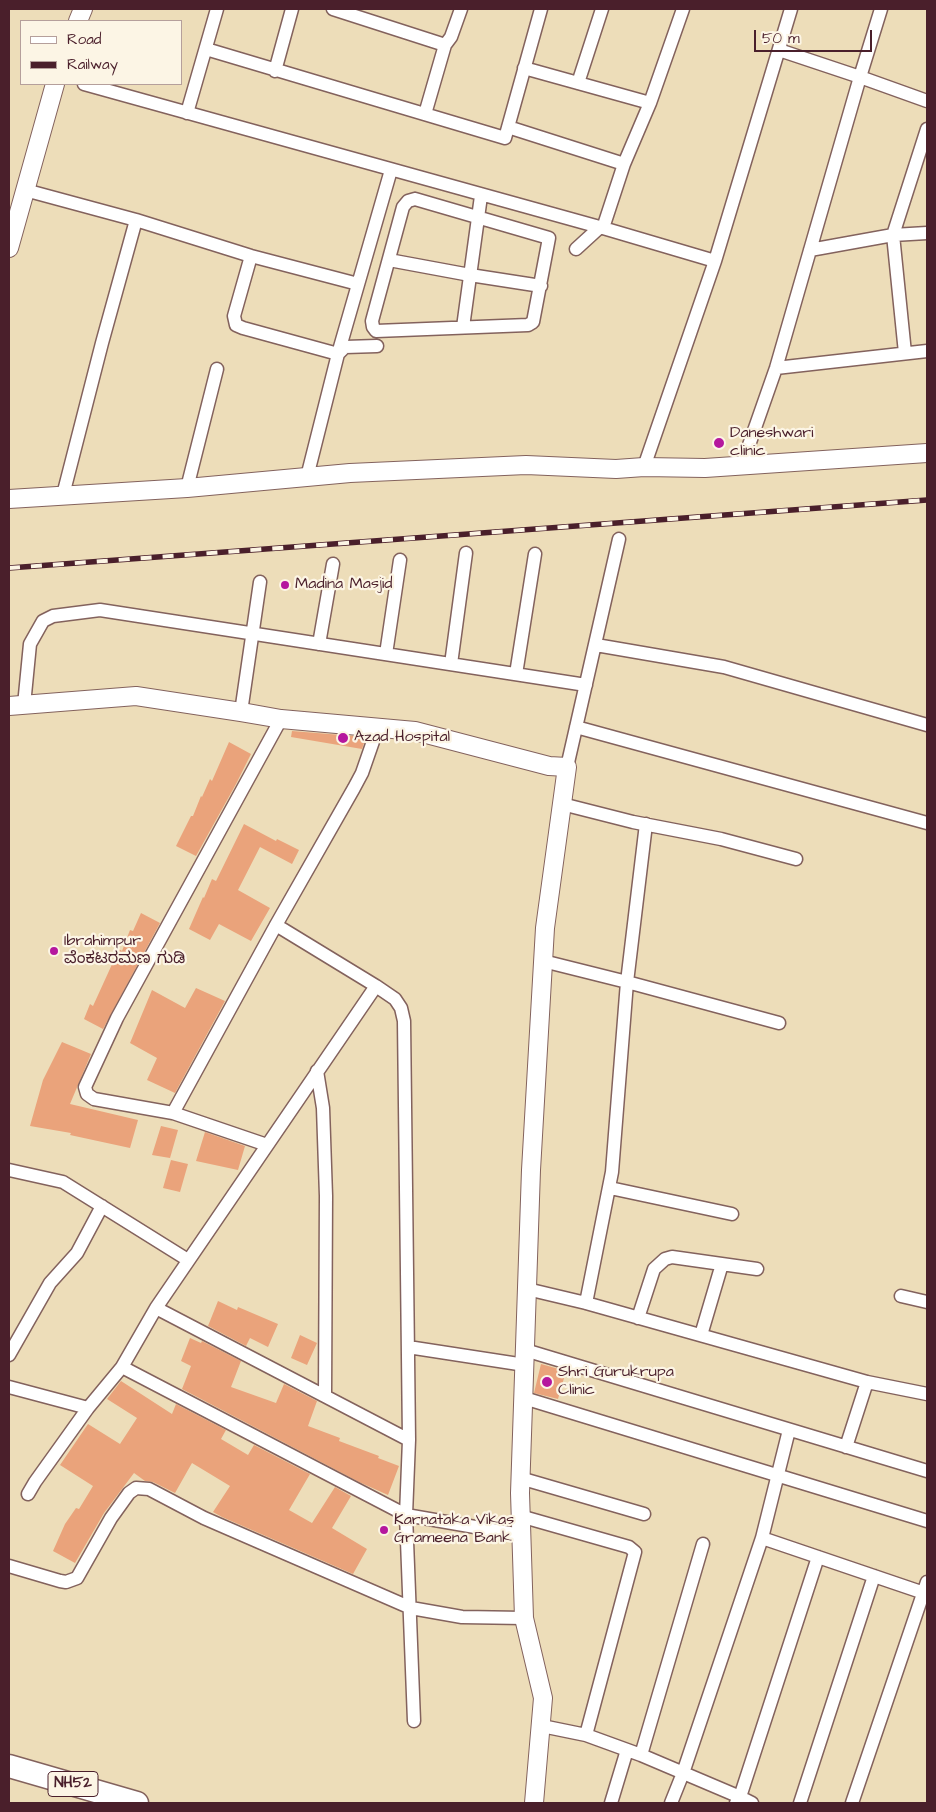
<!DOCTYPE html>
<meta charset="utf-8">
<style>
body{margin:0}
#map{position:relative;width:936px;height:1812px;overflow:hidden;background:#edddb9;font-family:"Architects Daughter",sans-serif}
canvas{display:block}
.frame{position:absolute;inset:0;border:10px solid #4a1f2b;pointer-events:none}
.legend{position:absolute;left:20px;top:20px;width:162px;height:65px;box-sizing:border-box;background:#fcf5e5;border:1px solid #b59f9b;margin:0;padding:6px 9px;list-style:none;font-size:15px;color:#4a1f2b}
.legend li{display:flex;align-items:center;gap:10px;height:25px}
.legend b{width:25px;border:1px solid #b59f9b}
.scale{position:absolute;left:754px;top:30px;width:118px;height:22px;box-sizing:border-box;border:2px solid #4a1f2b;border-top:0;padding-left:6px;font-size:15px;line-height:18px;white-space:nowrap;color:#4a1f2b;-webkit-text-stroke:4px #fcf5e5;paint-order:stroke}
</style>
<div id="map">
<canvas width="936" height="1812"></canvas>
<div class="frame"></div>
<ul class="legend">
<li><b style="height:6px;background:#fff"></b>Road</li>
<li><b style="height:6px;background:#4a1f2b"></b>Railway</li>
</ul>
<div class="scale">50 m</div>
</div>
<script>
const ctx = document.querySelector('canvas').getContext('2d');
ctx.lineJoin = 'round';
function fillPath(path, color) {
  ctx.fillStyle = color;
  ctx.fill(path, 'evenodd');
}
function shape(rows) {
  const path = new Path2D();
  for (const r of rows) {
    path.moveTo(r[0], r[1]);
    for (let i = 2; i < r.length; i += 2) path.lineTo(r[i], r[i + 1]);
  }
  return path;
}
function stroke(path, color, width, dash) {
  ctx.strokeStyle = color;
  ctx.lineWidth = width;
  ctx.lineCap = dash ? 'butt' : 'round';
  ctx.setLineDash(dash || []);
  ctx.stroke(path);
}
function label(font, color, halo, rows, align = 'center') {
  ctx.font = font + ' "Architects Daughter","Noto Sans Kannada",sans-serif';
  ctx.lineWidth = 4.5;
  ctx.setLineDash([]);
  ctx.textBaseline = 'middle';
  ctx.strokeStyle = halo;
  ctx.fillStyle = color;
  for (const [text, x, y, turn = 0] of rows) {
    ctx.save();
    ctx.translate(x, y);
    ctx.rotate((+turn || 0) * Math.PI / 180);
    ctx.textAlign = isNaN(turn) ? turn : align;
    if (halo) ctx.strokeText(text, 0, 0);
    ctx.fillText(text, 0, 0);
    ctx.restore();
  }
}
fillPath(shape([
 [292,731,366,737,362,749,291,737],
 [229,742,251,754,236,784,196,856,176,846,191,816,193,816,201,796,202,797,210,779,212,781],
 [244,824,276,841,277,839,299,850,292,864,260,847,238,890,270,908,251,941,219,924,210,940,189,929,203,897,204,898,212,879,216,881],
 [141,913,160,923,103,1029,84,1019,90,1004,93,1006,119,949,122,951,130,930,133,931],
 [196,988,225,1001,175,1093,147,1080,157,1058,130,1043,152,990,185,1008],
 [62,1042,91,1054,70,1104,138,1120,130,1148,70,1135,71,1133,30,1126,43,1080],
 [161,1126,178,1130,170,1158,152,1155],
 [205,1132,245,1146,238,1170,196,1161],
 [171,1160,188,1164,180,1192,163,1188],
 [218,1301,237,1310,238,1307,278,1324,268,1347,250,1338,246,1346,208,1326],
 [300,1335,317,1343,307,1365,291,1358],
 [190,1338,201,1343,202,1341,241,1361,231,1387,276,1403,284,1384,317,1401,308,1426,340,1438,339,1441,379,1456,378,1458,399,1466,388,1495,359,1482,182,1389,191,1366,181,1361],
 [541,1364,566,1371,558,1399,534,1393],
 [121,1381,172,1414,176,1404,226,1430,221,1439,248,1455,254,1445,310,1474,289,1510,312,1523,335,1487,351,1496,332,1528,367,1549,353,1574,222,1517,213,1512,230,1486,192,1463,175,1493,153,1482,145,1481,134,1473,104,1513,75,1563,53,1551,65,1524,76,1508,79,1509,93,1486,60,1465,88,1424,120,1444,137,1418,107,1399]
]), '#eaa37b');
const street = shape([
 [333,9,445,45],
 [881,9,860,77,927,101],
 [206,49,505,138,541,9],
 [524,68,650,103],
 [275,71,292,9],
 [578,83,602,9],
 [84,84,603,228,715,261],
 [187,113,217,9],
 [425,114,445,45,451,37,461,9],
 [508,127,624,164],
 [25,190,136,220,251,256,358,284],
 [415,199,549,238,533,322,528,325,376,331,373,327,372,321,403,207,408,201,415,199],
 [576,249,599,228,603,228,624,164,650,103,683,9],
 [810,250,893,235,927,233],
 [251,256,234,316,236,325,243,328,338,354,345,347,377,346],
 [389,260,470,275,541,286],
 [463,327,481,196],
 [905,353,893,235,927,129],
 [776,368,927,351],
 [742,465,776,368,860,77,779,50],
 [644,467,715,261,791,9],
 [307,477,338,354,391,170],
 [187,488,217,369],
 [63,495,102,343,136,220],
 [319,644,333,564],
 [596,645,724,667,927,725],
 [386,654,400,560],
 [451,664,466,553],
 [516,674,535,554],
 [24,705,30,644,43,621,53,616,100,610,586,685],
 [241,712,260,582],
 [576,727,927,823],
 [567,767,619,539],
 [562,804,633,822,721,839,796,859],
 [276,925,376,986],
 [543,961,627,982,779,1023],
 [317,1071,323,1108,326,1196,325,1396],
 [173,1113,276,925,354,788,362,773,378,727],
 [267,1145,173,1113,94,1099,87,1094,85,1087,117,1018,281,719],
 [9,1170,63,1182,188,1260],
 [610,1188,732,1214],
 [527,1289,586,1303,867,1382],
 [901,1296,927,1302],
 [586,1303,612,1172,627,982,646,824],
 [156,1308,409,1440],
 [638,1318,654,1269,665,1259,672,1257,757,1269],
 [701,1335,722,1264],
 [408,1347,525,1365],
 [525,1350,927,1471],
 [9,1355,50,1283,77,1253,102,1206],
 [122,1367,406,1515,521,1535],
 [9,1387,88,1408],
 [524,1398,927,1521],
 [846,1447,867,1382,927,1394],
 [520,1478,644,1514],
 [28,1494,35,1482,88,1408,122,1367,156,1308,376,986,395,999,401,1008,404,1021,409,1440,406,1515,414,1721],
 [520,1516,629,1547,635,1552,586,1735],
 [762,1538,927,1594],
 [9,1566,60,1581,66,1582,77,1578,111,1518,129,1493,136,1488,149,1489,204,1518,411,1608,462,1617,524,1618],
 [542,1726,586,1735,641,1755,740,1797,818,1557],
 [641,1755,703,1544],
 [611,1803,627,1750],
 [671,1803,683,1773,762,1538,789,1430],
 [736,1803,740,1797,752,1803],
 [800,1803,874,1576],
 [852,1803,927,1582]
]);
const secondary = shape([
 [78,21,83,9],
 [9,248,55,84],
 [9,499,187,488,350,473,526,465,616,469,644,467,705,468,927,453],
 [9,706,136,696,241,712,281,719,415,731,549,766,567,767,545,928,531,1170,520,1493,524,1618,543,1698,534,1803]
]);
const highway = shape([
 [9,1766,137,1803]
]);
stroke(street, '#83625d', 15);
stroke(secondary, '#83625d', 20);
stroke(highway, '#83625d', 25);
stroke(street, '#fff', 12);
stroke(secondary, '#fff', 18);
stroke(highway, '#fff', 22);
const rail = shape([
 [9,568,927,500]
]);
stroke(rail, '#4a1f2b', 5.5);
stroke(rail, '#fcf5e5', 4, [11]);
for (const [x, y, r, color] of [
 [719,443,6,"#b5179e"],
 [285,585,5,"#b5179e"],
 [343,738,6,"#b5179e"],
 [54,951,5,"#b5179e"],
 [547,1382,6,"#b5179e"],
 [384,1530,5,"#b5179e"]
]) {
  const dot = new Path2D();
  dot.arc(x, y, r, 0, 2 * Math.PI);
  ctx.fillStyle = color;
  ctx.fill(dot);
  stroke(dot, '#fcf5e5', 2);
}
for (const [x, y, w] of [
 [73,1784,50]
]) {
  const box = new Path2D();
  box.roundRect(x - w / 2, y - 12.5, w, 25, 4);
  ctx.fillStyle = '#fcf5e5';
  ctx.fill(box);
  stroke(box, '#4a1f2b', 1);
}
label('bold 15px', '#4a1f2b', null, [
 ["NH52",73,1784]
]);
label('16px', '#4a1f2b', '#fcf5e5', [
 ["Daneshwari",730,434],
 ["clinic",730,452],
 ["Madina Masjid",295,585],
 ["Azad Hospital",354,738],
 ["Ibrahimpur",64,942],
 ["ವೆಂಕಟರಮಣ ಗುಡಿ",64,960],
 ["Shri Gurukrupa",558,1373],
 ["Clinic",558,1391],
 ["Karnataka Vikas",394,1521],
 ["Grameena Bank",394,1539]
], 'left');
</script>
